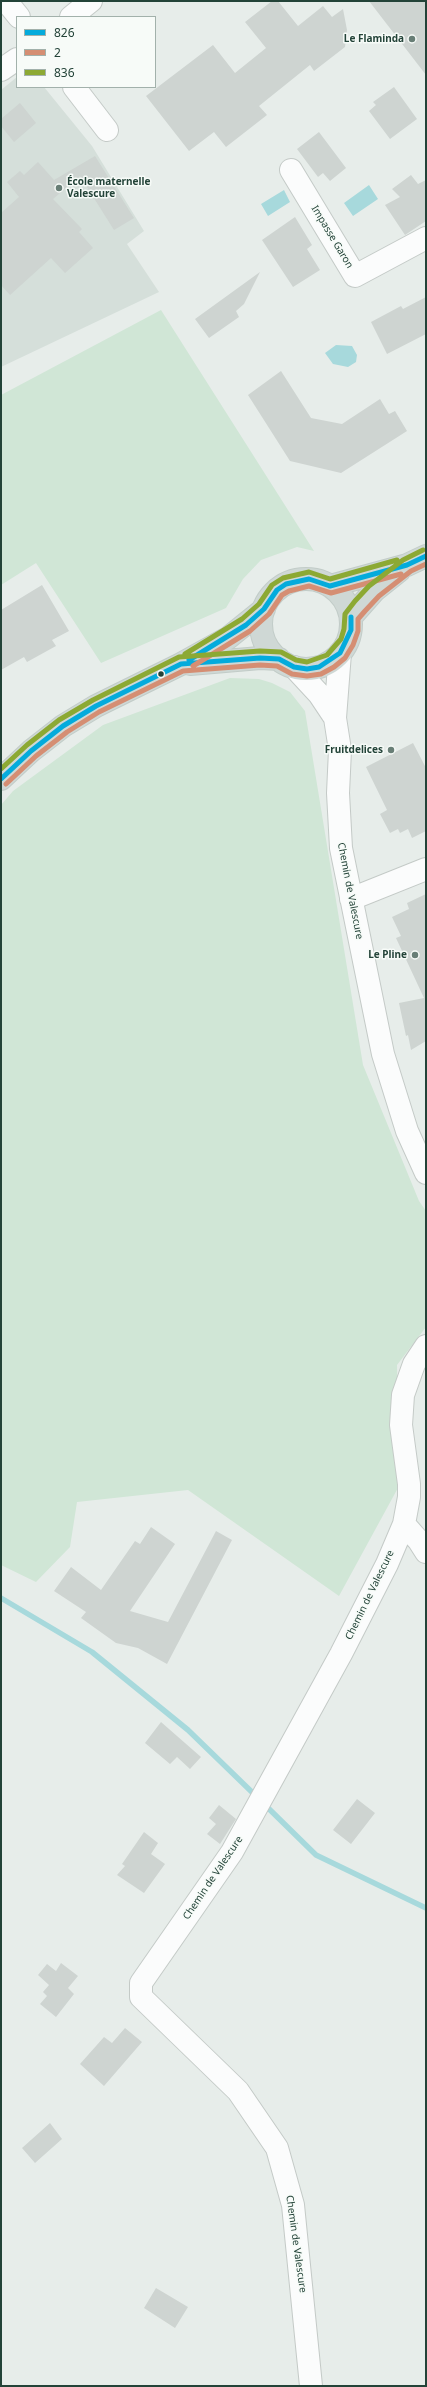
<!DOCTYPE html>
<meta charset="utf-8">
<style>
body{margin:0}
#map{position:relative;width:427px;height:2387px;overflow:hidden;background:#e7edea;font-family:"Noto Sans",sans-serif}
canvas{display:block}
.frame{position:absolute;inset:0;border:2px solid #234338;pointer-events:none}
.legend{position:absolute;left:16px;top:16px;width:140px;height:72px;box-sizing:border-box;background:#f7fbf8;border:1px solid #a2b1ab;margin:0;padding:5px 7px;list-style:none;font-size:12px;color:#234338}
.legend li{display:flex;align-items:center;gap:8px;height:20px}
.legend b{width:20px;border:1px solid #a2b1ab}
</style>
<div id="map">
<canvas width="427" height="2387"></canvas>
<div class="frame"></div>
<ul class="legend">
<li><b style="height:5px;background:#04abdc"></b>826</li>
<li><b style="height:5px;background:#d58e73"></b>2</li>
<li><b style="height:5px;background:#8ca933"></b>836</li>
</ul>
</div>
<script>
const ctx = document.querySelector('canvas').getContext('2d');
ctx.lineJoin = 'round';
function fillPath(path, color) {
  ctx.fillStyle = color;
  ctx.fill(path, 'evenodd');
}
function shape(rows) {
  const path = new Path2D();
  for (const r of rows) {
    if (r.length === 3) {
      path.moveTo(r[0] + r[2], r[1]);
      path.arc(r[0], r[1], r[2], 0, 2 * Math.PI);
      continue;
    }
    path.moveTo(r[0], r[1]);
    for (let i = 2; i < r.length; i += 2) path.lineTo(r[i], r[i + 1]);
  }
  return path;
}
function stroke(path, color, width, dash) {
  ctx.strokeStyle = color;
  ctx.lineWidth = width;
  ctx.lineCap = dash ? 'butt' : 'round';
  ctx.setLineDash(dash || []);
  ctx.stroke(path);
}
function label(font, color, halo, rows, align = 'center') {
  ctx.font = font + ' "Noto Sans",sans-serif';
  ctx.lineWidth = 3;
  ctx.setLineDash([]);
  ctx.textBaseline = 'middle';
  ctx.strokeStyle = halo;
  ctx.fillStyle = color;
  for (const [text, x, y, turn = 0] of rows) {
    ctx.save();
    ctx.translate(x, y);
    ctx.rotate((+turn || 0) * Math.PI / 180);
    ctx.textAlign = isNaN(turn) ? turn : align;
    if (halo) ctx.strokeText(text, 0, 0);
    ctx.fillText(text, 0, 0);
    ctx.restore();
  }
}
fillPath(shape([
 [17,77,17,87,44,87,92,146,144,231,127,244,159,292,1,367,1,90]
]), '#d5dfda');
fillPath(shape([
 [161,310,314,551,297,547,261,560,243,579,226,608,101,663,36,563,1,585,1,395],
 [230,678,259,679,272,683,290,692,305,711,363,1065,419,1201,426,1211,426,1327,397,1365,399,1486,339,1596,188,1490,77,1502,70,1547,36,1582,1,1565,1,805,13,791,103,725]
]), '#d0e6d6');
fillPath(shape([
 [369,185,378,199,353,216,344,203],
 [284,190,290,202,268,216,261,204],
 [336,345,352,346,357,355,356,362,348,367,333,364,325,353]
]), '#a7d9dc');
stroke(shape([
 [1,1598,92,1652,188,1730,257,1797],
 [263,1803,316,1855,426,1908]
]), '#a7d9dc', 5.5);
fillPath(shape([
 [272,1,278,1,298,26,323,6,332,17,343,9,347,30,345,47,314,71,310,65,259,106,267,115,226,147,214,132,189,151,146,96,213,45,235,73,266,48,245,22],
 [369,1,426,1,426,75],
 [394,87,417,119,390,139,369,111,376,105,373,102],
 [20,103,36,123,14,142,1,126,1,119],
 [319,132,346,168,330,181,323,173,318,177,297,149],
 [95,156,134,218,114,230,80,176,53,199,82,229,79,232,93,248,65,273,51,258,10,295,1,285,1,213,19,197,7,182,20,171,24,175,38,162,54,180],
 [411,175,418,184,426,180,426,221,405,235,385,205,400,197,392,189],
 [295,217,312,245,307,249,320,270,293,287,262,240],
 [260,272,244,304,236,311,239,317,209,338,195,319],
 [426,297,426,334,387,354,371,322,401,306,403,309],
 [281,371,311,418,342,424,380,399,389,414,395,411,407,431,341,473,290,461,248,395],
 [42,585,69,631,52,640,56,646,27,662,24,657,1,670,1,610],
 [413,743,426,768,426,831,412,838,408,829,400,833,398,829,390,833,380,814,387,810,366,767],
 [426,894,426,1041,411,1050,408,1035,406,1036,399,1003,424,998,396,938,401,936,392,917,409,909,407,903],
 [151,1527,175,1544,130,1611,168,1622,216,1531,232,1540,167,1664,138,1648,116,1643,81,1618,86,1612,54,1591,71,1567,101,1590,135,1541,140,1544],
 [161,1722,201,1757,190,1769,177,1757,170,1764,145,1743],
 [357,1799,375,1813,351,1844,333,1830],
 [219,1805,236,1819,220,1844,207,1834,216,1824,209,1818],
 [144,1832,158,1843,151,1854,165,1864,144,1893,117,1875,125,1866,122,1864],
 [61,1963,78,1976,68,1988,74,1994,56,2017,40,2004,47,1996,43,1992,49,1985,38,1975,47,1964,56,1971],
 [125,2028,142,2042,104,2086,80,2064,104,2037,112,2043],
 [50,2123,62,2139,35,2163,22,2148],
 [156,2288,188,2307,175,2328,144,2308]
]), '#ced4d1');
const minor = shape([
 [6,1,19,17],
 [71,17,91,1],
 [1,70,17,59],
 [74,87,107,130],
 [291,170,355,276,426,238],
 [340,653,335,718,340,750,338,793,341,848,383,1054,407,1131,426,1173],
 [294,667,319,694,335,718],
 [351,899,426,869],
 [404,1524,419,1541,426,1552],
 [311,2386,293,2205,277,2148,238,2091,141,1997,141,1983,232,1852,341,1654,387,1564,404,1524,409,1497,409,1484,401,1425,403,1395,414,1364,426,1346]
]);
const major = shape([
 [306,624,45],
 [330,586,407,565,426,556],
 [351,617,374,591,399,571],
 [190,664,260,658,279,659],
 [1,779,31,751,63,726,96,706,181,664,228,638,264,609]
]);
stroke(minor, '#c4cac7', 24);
stroke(major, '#c2ccc8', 24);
stroke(minor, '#fbfcfc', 22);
stroke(major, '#cfd8d5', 22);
stroke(shape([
 [330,586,407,565,426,556],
 [189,660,246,625,264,609,277,590,286,584,309,579,330,586],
 [1,779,31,751,63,726,96,706,181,664,260,658,279,659,294,667,307,669,319,667,340,653,351,630,351,617]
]), '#04abdc', 5);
stroke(shape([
 [193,666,250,631,269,614,282,595,289,591,309,586,331,593,401,574],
 [6,784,36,756,67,732,99,712,183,671,260,665,277,666,292,674,307,676,321,674,334,667,345,658,353,645,358,631,358,619,365,611,379,596,411,571,426,564]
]), '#d58e73', 5);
stroke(shape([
 [185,654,242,619,259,604,272,585,283,578,309,572,330,579,397,560],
 [1,769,27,745,59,720,93,700,179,657,260,651,281,652,296,660,307,662,327,655,341,639,344,629,345,614,355,601,369,586,403,560,423,550]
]), '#8ca933', 5);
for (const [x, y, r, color] of [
 [412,39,4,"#687e76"],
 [59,188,4,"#687e76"],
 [161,674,3.5,"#234338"],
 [391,750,4,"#687e76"],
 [415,955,4,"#687e76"]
]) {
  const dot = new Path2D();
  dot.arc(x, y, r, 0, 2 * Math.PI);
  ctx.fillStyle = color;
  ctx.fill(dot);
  stroke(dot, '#f7fbf8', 1.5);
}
label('bold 10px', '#234338', '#f7fbf8', [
 ["Le Flaminda",404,39],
 ["École maternelle",67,182,"left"],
 ["Valescure",67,194,"left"],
 ["Fruitdelices",383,750],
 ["Le Pline",407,955]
], 'right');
label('10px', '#234338', '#f7fbf8', [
 ["Impasse Garon",332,237,59],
 ["Chemin de Valescure",350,891,79],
 ["Chemin de Valescure",370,1595,-64],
 ["Chemin de Valescure",213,1878,-56],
 ["Chemin de Valescure",296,2244,82]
]);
</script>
